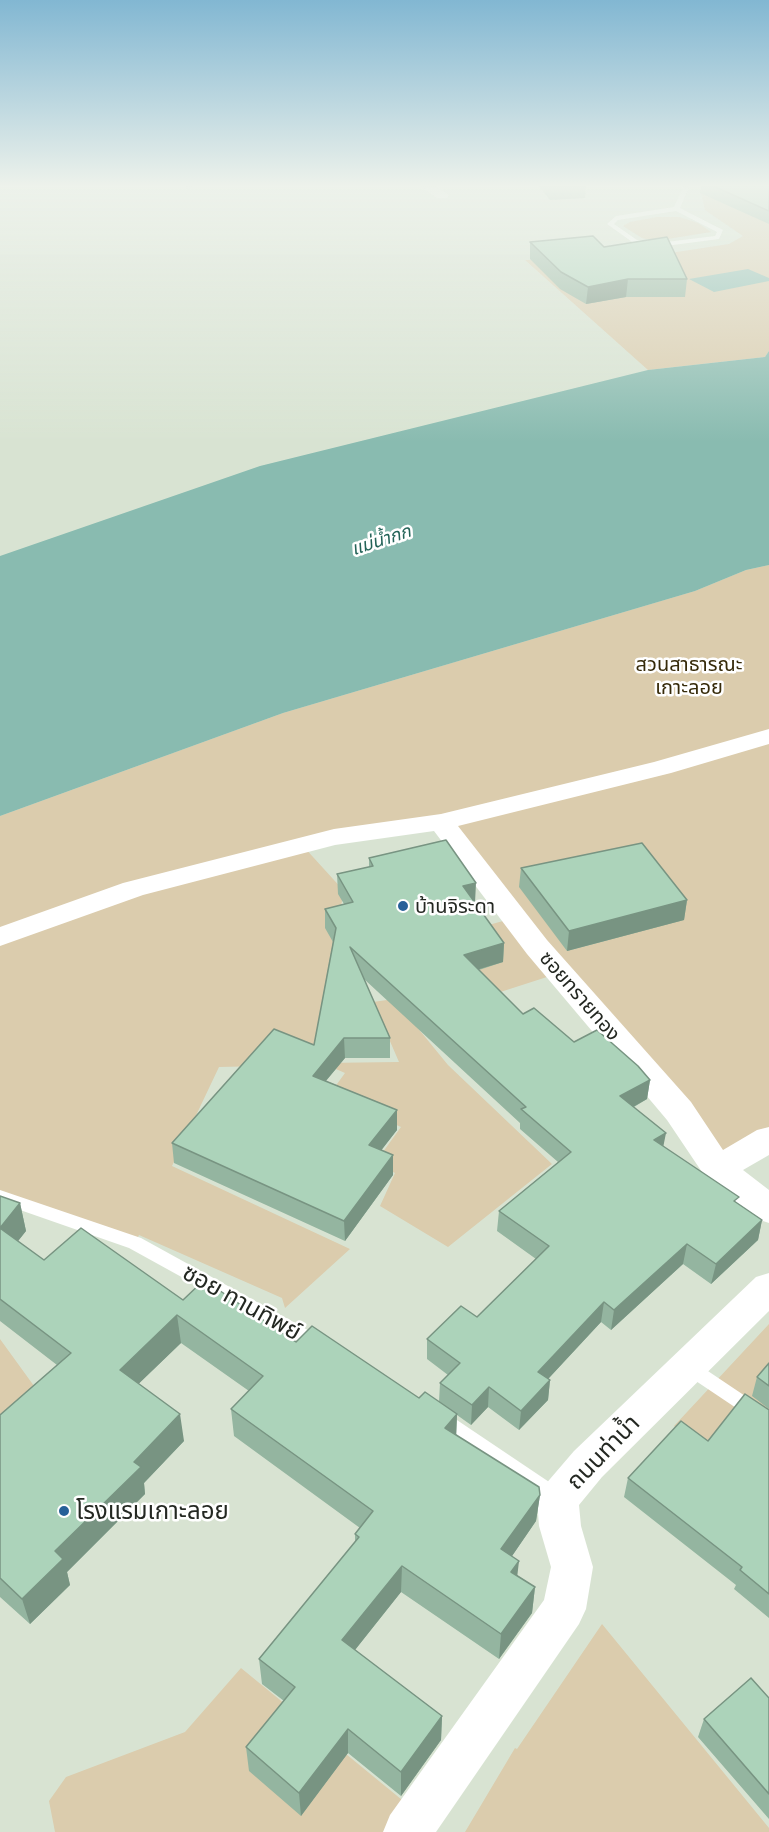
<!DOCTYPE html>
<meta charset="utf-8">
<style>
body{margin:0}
canvas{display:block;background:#d8e3d2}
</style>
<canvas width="769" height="1832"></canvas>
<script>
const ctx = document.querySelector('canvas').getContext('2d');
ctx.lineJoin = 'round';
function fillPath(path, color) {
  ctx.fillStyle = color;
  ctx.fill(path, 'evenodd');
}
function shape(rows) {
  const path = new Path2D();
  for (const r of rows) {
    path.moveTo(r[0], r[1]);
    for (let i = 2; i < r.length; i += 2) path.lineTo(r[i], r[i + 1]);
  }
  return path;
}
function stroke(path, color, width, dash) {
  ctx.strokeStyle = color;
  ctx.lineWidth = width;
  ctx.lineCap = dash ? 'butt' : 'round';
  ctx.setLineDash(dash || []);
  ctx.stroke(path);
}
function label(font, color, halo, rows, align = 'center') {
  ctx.font = font + ' "Exo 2","Noto Sans Thai",sans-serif';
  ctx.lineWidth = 5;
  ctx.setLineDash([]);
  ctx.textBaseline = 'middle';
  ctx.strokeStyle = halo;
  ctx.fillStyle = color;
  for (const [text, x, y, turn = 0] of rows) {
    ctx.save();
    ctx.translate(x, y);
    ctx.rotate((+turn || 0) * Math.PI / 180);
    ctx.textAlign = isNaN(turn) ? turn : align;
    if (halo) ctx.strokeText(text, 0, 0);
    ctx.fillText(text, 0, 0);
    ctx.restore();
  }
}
fillPath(shape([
 [701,191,769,204,769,351,765,357,648,370,525,260,651,256,729,244,743,236,705,210],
 [657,217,679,217,698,223,711,232,655,241,642,238,623,226,630,222],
 [769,565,769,1139,718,1169,441,822,303,846,344,891,310,1065,219,1067,172,1166,350,1249,285,1308,282,1298,139,1235,135,1243,0,1196,0,816,283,713,695,591,746,570],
 [592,910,608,940,567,951],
 [503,921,547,977,488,996,413,946],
 [394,999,448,1065,552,1164,448,1247,380,1206,395,1173,375,1163,401,1127,329,1095,345,1073,322,1063,399,1062,373,1002],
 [769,1324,769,1433,735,1410,700,1449,674,1426],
 [0,1339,42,1397,0,1431],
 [602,1624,769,1828,769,1832,465,1832,515,1748,517,1749],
 [241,1668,407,1804,387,1832,55,1832,49,1801,66,1777,185,1732]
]), '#dbccad');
fillPath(shape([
 [748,269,769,278,769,281,714,292,689,279],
 [769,351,769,565,746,570,695,591,283,713,0,816,0,556,260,466,648,370,765,357]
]), '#89bbb0');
fillPath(shape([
 [186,185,192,185,192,188,187,189,186,185],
 [684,185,690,185,680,208,723,230,719,239,658,247,635,244,607,224,616,216,674,207,684,185],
 [676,211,717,232,715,236,658,243,637,240,614,224,618,220,676,211],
 [0,1190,141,1238,324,1339,327,1344,324,1349,318,1352,312,1349,129,1248,0,1203,0,1190],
 [690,1359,769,1412,769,1430,684,1373,681,1367,684,1361,690,1359],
 [442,1410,564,1492,567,1498,564,1504,557,1507,550,1504,435,1424,433,1418,435,1412,442,1410]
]), '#fff');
fillPath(shape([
 [419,185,434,185,449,195,447,198,437,198,419,185],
 [769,729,769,744,671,773,458,826,547,940,691,1102,723,1150,757,1130,769,1127,769,1155,743,1170,769,1190,769,1223,757,1219,706,1178,667,1120,527,954,434,831,335,845,143,895,0,946,0,927,123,883,334,829,441,814,654,762,769,729],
 [769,1273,769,1311,602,1477,579,1505,581,1526,593,1567,586,1609,579,1624,436,1832,383,1832,390,1815,544,1600,551,1567,539,1526,537,1499,544,1486,574,1451,756,1277,769,1273]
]), '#fff');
fillPath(shape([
 [538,185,586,185,585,198,550,200],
 [701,185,769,185,769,224,700,193],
 [530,242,604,247,687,279,685,297,626,297,586,304,560,289,530,259],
 [369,858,475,903,504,943,503,962,479,970,523,1014,574,1042,650,1080,647,1099,634,1107,663,1147,737,1203,762,1220,758,1240,711,1284,683,1264,611,1330,601,1322,548,1379,550,1380,548,1400,519,1430,488,1407,471,1425,457,1415,456,1435,540,1495,536,1521,512,1556,517,1575,535,1587,532,1613,499,1659,401,1592,355,1650,442,1716,441,1740,401,1796,348,1753,301,1816,249,1771,246,1747,284,1701,262,1684,259,1659,355,1542,355,1534,360,1528,234,1436,231,1409,249,1391,181,1343,138,1384,184,1441,144,1483,145,1494,67,1572,70,1585,30,1624,0,1597,0,1415,57,1365,0,1321,0,1196,20,1203,26,1231,18,1241,44,1260,183,1300,296,1342,419,1398,439,1402,440,1383,448,1375,427,1359,427,1339,477,1317,536,1259,497,1231,499,1211,558,1162,520,1129,520,1123,364,979,390,1038,390,1058,345,1058,326,1081,397,1110,397,1130,381,1150,393,1175,345,1241,174,1163,172,1143,314,1045,333,942,325,928,325,909,344,904,338,894,337,874,369,867],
 [521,868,687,900,684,920,567,951,519,887],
 [769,1363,769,1409,752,1396,757,1377],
 [769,1410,769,1618,734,1589,736,1585,624,1497,628,1478,708,1441],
 [769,1698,769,1819,698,1737,704,1719]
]), '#94b5a0');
fillPath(shape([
 [628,279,626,297,586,304,588,287],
 [476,883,475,903,463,886],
 [687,900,684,920,567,951,569,931],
 [504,943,503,962,463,974,464,955],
 [344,1038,345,1058,314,1095,313,1076],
 [650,1080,647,1099,617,1116,620,1096],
 [397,1110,397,1130,370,1165,369,1145],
 [666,1133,662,1153,654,1140],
 [393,1155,393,1175,345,1241,344,1221],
 [20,1203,26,1231,7,1255,0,1228],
 [762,1220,758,1240,711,1284,716,1264],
 [687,1244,683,1264,611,1330,614,1310],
 [604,1302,601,1322,536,1392,538,1372],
 [177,1315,181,1343,125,1397,120,1370],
 [550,1380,548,1400,519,1430,521,1411],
 [489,1387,488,1407,471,1425,472,1405],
 [180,1414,184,1441,144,1483,145,1494,67,1572,70,1585,30,1624,22,1599,55,1551,134,1462],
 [457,1414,456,1441,445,1428],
 [540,1495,536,1521,499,1575,501,1549],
 [519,1561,516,1587,511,1572],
 [402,1566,401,1592,343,1665,342,1640],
 [535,1587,532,1613,499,1659,501,1634],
 [442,1716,441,1740,401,1796,401,1772],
 [348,1729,348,1753,301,1816,299,1793]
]), '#789482');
const building = shape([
 [711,185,769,185,769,211,711,185],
 [593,236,604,247,667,237,687,279,628,279,588,287,561,272,530,242,593,236],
 [446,840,476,883,463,886,504,943,464,955,523,1014,534,1008,574,1042,597,1030,638,1066,650,1080,620,1096,666,1133,654,1140,739,1197,734,1201,762,1220,716,1264,687,1244,614,1310,604,1302,538,1372,550,1380,521,1411,489,1387,472,1405,440,1383,460,1363,427,1339,461,1306,477,1317,549,1246,499,1211,571,1152,521,1109,526,1107,350,947,390,1038,344,1038,313,1076,397,1110,369,1145,393,1155,344,1221,172,1143,274,1029,314,1045,336,928,325,909,353,902,337,874,373,866,369,858,446,840],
 [642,843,687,900,569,931,521,868,642,843],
 [0,1196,20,1203,0,1228,44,1260,81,1228,183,1300,204,1280,296,1342,312,1326,419,1398,425,1392,457,1414,445,1428,539,1487,540,1495,501,1549,519,1561,511,1572,535,1587,501,1634,402,1566,342,1640,442,1716,401,1772,348,1729,299,1793,246,1747,295,1687,259,1659,359,1537,355,1534,373,1511,231,1409,263,1376,177,1315,120,1370,180,1414,134,1462,141,1467,55,1551,63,1559,22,1599,0,1578,0,1415,71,1353,0,1299,0,1196],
 [769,1363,769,1386,757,1377,769,1363],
 [745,1394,769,1410,769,1594,740,1570,742,1567,628,1478,681,1421,708,1441,745,1394],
 [751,1678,769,1698,769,1794,704,1719,751,1678]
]);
fillPath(building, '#acd3ba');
stroke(building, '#789482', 1.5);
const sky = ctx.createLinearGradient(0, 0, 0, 442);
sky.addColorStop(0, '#82b7d2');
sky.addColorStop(0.42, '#edf2eb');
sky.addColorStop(1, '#edf2eb00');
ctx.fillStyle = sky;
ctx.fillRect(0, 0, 769, 442);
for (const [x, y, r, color] of [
 [403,906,6,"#266098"],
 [64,1511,6,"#266098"]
]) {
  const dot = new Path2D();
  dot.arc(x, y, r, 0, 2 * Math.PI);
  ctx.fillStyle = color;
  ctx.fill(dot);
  stroke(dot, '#fff', 2);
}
label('italic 18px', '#236358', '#fff', [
 ["แม่น้ำกก",381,540,-18]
]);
label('20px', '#362a09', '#fff', [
 ["สวนสาธารณะ",689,664],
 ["เกาะลอย",689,687]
]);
label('20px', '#242822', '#fff', [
 ["บ้านจิระดา",415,906]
], 'left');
label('20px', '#242822', '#fff', [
 ["ซอยทรายทอง",580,996,49]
]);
label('24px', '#242822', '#fff', [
 ["ซอย ทานทิพย์",242,1302,29],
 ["ถนนท่าน้ำ",603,1452,-46]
]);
label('24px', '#242822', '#fff', [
 ["โรงแรมเกาะลอย",76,1511]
], 'left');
</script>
